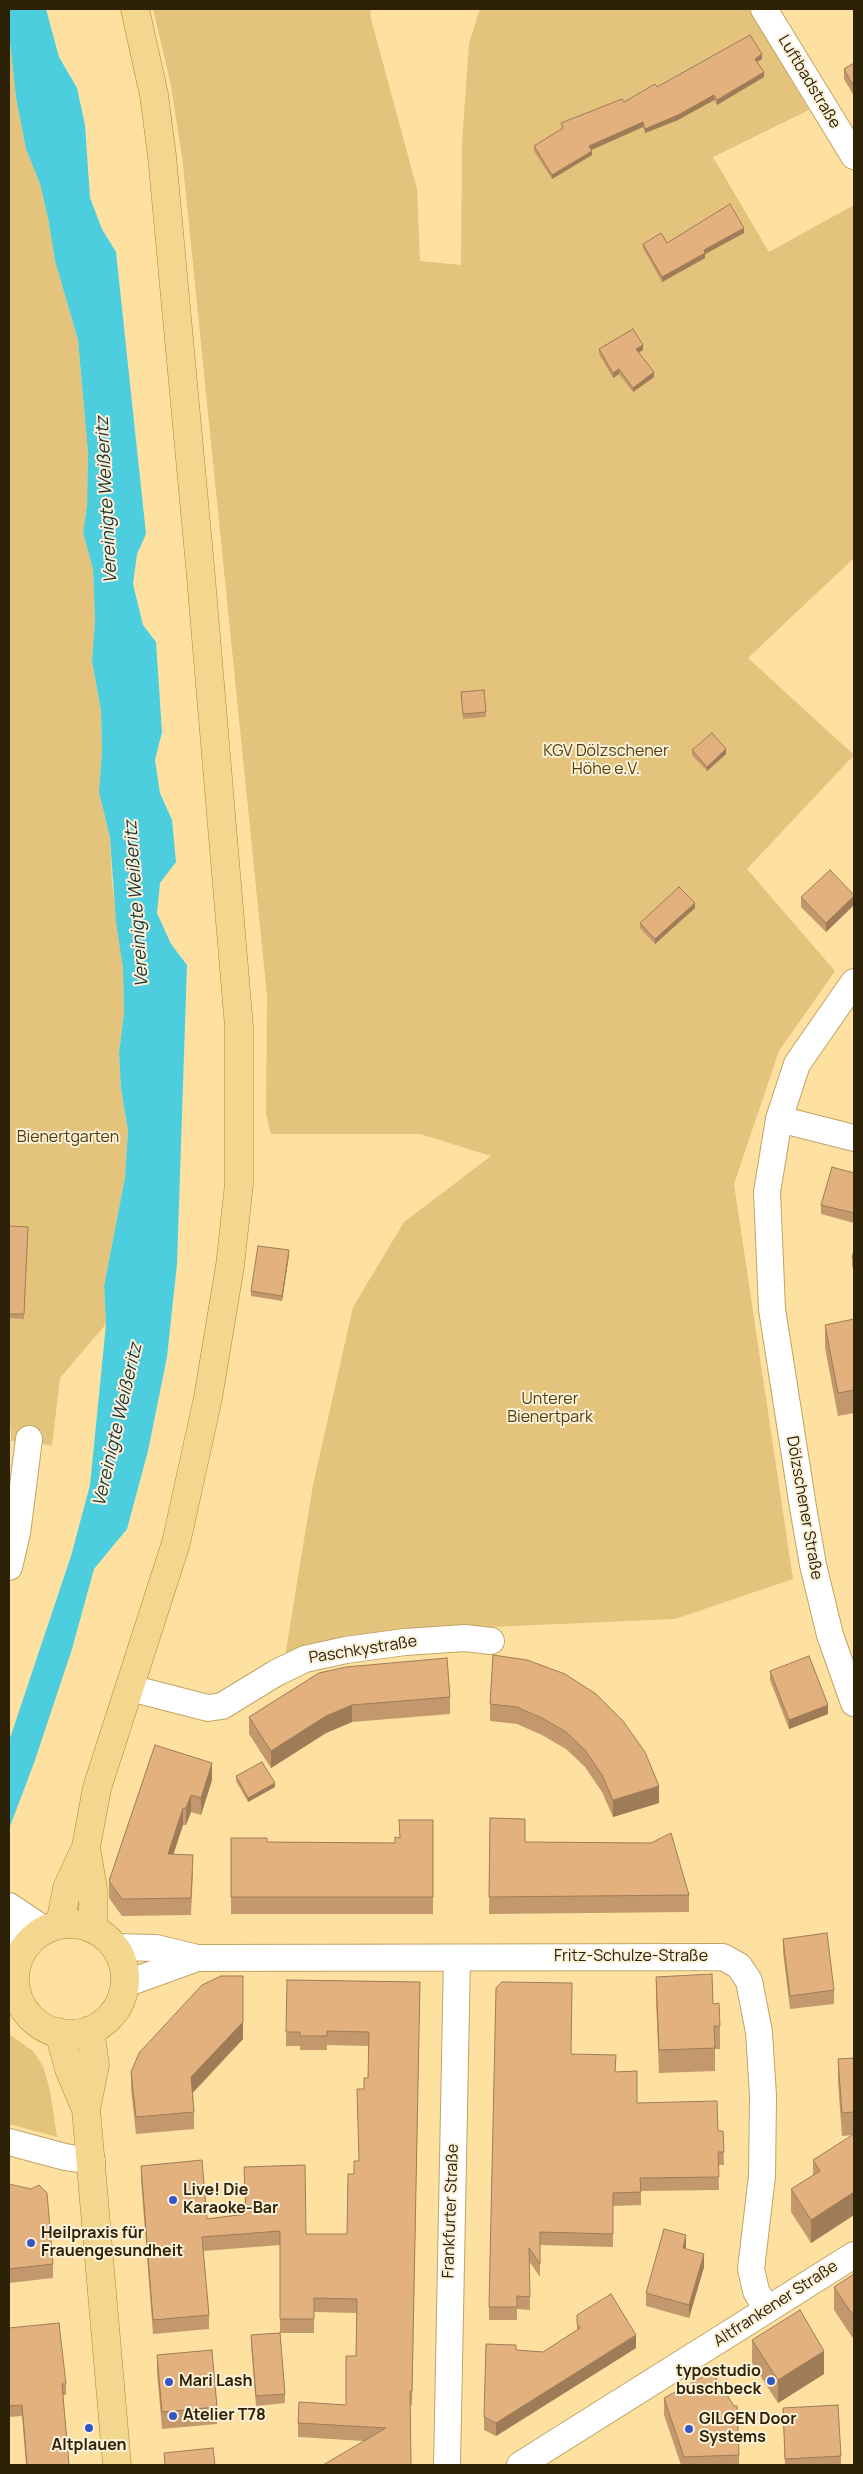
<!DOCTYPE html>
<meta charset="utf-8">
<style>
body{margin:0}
#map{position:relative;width:863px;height:2474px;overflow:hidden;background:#fee1a1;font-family:Manrope,sans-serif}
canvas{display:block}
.frame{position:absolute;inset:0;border:10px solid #2d2208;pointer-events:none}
</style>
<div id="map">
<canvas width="863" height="2474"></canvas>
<div class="frame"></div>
</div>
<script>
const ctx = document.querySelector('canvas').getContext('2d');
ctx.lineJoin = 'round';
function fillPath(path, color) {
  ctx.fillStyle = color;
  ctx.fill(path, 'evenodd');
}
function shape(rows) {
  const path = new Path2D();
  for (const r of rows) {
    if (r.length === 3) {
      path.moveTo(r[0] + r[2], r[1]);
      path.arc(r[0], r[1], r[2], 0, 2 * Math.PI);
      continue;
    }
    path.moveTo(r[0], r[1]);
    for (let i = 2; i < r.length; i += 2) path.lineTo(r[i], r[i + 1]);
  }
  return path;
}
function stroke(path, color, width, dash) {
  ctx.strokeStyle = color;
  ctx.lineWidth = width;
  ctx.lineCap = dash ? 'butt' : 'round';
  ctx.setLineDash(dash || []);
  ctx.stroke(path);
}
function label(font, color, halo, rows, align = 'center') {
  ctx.font = font + ' Manrope,sans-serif';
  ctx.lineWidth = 4;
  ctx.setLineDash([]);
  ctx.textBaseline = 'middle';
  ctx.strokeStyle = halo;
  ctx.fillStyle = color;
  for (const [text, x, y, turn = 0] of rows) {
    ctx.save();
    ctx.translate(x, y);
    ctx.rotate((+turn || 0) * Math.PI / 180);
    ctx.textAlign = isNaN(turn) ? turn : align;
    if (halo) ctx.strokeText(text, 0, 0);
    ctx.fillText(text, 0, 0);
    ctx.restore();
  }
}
fillPath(shape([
 [153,9,371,9,370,15,417,189,420,261,461,265,462,143,469,43,480,9,749,9,809,110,713,157,769,252,854,205,854,558,748,658,854,755,747,869,835,971,779,1051,734,1184,793,1579,675,1619,468,1628,285,1656,313,1485,353,1307,404,1222,491,1156,420,1134,271,1134,266,1114,267,996,182,156,170,81],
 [9,33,16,98,26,149,40,184,48,218,55,261,78,340,88,453,87,505,83,533,93,569,95,620,92,661,101,711,102,750,99,792,110,838,112,883,123,968,124,1013,119,1053,121,1089,128,1131,125,1177,104,1286,106,1324,60,1378,52,1446,36,1442,11,1441,11,1426,9,1425],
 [9,2034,33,2051,43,2066,50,2090,57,2137,9,2124]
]), '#e4c47c');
fillPath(shape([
 [9,9,46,9,59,57,77,88,85,125,90,198,102,229,116,252,146,534,137,554,133,584,143,625,156,642,162,732,155,760,160,793,172,820,176,862,160,883,157,913,171,944,187,965,177,1264,167,1357,148,1451,127,1529,94,1569,72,1649,34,1763,9,1829,9,1741,71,1556,90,1485,106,1324,104,1286,125,1177,128,1131,121,1089,119,1053,124,1013,123,968,116,922,110,838,99,792,102,750,101,711,92,661,95,620,93,569,83,533,87,505,88,453,78,340,55,261,48,218,40,184,26,149,16,98,9,33]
]), '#4dcede');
const minor = shape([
 [764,9,854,156],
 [854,982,797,1064,779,1119,767,1192,772,1309,803,1507,813,1565,830,1635,854,1703],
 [779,1119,854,1138],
 [9,1567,17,1533,29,1439],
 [130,1688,208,1708,222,1706,276,1673,305,1659,346,1650,405,1642,465,1638,491,1641],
 [9,1906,45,1930],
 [9,1934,22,1953],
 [116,1947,156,1948,197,1958,723,1957,739,1966,749,1981,759,2032,763,2096,762,2176,751,2269,756,2291,767,2310],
 [125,1984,197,1958],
 [9,2142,65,2157,92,2161],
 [447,2465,457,1958],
 [520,2465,854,2255]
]);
const major = shape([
 [86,1847,93,1889,93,1928],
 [60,1924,67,1888,86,1847,97,1788,176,1543,208,1398,230,1266,239,1184,239,1027,200,566,162,156,154,95,135,9],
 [70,1979,55],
 [90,2030,95,2065,86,2109,117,2465],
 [59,2032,69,2069,86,2109]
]);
stroke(minor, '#bfa465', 28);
stroke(major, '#aa872e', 29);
stroke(minor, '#fff', 26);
stroke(major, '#f4d78e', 28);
fillPath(shape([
 [762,59,757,62,764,77,717,105,714,100,678,120,645,133,643,127,591,150,592,155,552,179,534,151,534,146,562,129,561,123,624,102,657,87],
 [854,63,854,96,844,79,844,69],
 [744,233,705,254,705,258,662,282,643,248,643,244,667,243],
 [599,349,643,350,638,352,654,377,633,392,619,374,613,378,599,354],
 [461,692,486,712,486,717,463,719],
 [692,750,726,754,707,771,692,755],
 [854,895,854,905,826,932,801,907,801,897],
 [695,908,655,944,640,928,640,923],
 [854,1173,854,1223,821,1214,821,1205],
 [9,1226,28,1227,24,1319,9,1318],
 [854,1250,854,1268,852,1267,852,1258],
 [289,1255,282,1301,251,1296,251,1291],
 [854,1319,854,1413,838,1416,825,1348,825,1325],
 [493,1655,659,1803,613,1817,602,1792,585,1767,566,1749,542,1735,517,1724,490,1721,490,1704],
 [770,1671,828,1714,789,1729,770,1680],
 [319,1673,450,1697,450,1714,352,1722,326,1733,271,1768,249,1734,249,1717],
 [155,1745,212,1780,201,1815,191,1812,186,1825,183,1825,173,1854,193,1872,191,1915,122,1916,109,1898,109,1881],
 [236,1776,275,1787,248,1802,236,1781],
 [490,1818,525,1842,689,1895,689,1912,489,1914],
 [433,1820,433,1914,231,1914,231,1838,267,1842,395,1843,399,1838],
 [783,1939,834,1990,834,2004,790,2009,783,1952],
 [656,1977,713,2004,720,2026,720,2049,715,2049,715,2071,659,2073,656,2000],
 [287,1980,420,1982,412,2405,410,2405,411,2465,364,2441,298,2437,298,2423,346,2405,356,2356,357,2313,314,2312,314,2333,280,2333,285,2394,285,2403,256,2406,251,2344,251,2335,280,2333,280,2245,203,2251,209,2315,209,2329,153,2334,141,2180,141,2166,207,2219,246,2214,244,2167,306,2234,347,2234,354,2174,359,2161,364,2089,368,2078,369,2046,327,2045,327,2050,300,2050,300,2046,286,2046],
 [243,2039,193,2093,194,2112,194,2129,136,2134,131,2089,131,2072],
 [571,2054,616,2072,637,2103,718,2131,723,2131,724,2165,718,2165,719,2190,641,2191,641,2205,613,2206,613,2247,540,2245,540,2277,529,2261,530,2310,517,2309,517,2320,489,2320,489,2307],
 [854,2058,854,2215,811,2243,791,2212,791,2189,813,2175,813,2160,853,2135,842,2136,838,2082,838,2059],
 [9,2184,53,2264,53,2278,9,2283],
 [686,2249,704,2267,689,2318,646,2306,646,2293],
 [854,2274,854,2340,834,2310,834,2287],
 [577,2315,636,2348,496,2436,484,2430,484,2417,516,2350,543,2352,577,2330],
 [9,2328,66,2384,66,2395,63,2395,69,2465,26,2465,22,2416,9,2417],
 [752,2340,824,2374,778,2403,752,2363],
 [157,2355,217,2407,217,2424,162,2429,157,2372],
 [664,2398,739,2455,739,2465,681,2465,664,2415],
 [783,2408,841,2456,841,2465,785,2465]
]), '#c2986c');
fillPath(shape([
 [762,54,762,59,755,63,755,59],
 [764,72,764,77,717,105,717,100],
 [714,95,714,100,678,120,645,133,645,129],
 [643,122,643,127,589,151,589,146],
 [592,151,592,155,552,179,552,175],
 [744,228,744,233,705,254,705,258,662,282,662,277,704,250],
 [643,345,643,350,636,354,636,349],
 [619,369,619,374,613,378,613,373],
 [654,372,654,377,633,392,633,388],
 [726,749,726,754,707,771,707,767],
 [854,896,854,905,826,932,826,923],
 [695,903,695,908,655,944,655,939],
 [289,1250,289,1255,282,1301,282,1296],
 [352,1705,352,1722,326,1733,271,1768,271,1751,326,1716],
 [828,1705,828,1714,789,1729,789,1720],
 [212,1763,212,1780,201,1815,201,1798],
 [275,1783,275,1787,248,1802,248,1798],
 [659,1786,659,1803,613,1817,613,1800],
 [191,1795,191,1812,186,1825,186,1808],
 [183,1808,183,1825,168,1871,168,1854],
 [243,1976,243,2039,191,2094,191,2077],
 [854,2192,854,2215,811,2243,811,2220],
 [686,2235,686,2248,683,2248],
 [704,2254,704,2267,689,2318,689,2305],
 [636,2335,636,2348,496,2436,496,2423],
 [824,2351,824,2374,778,2403,778,2380]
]), '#9e7c58');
const building = shape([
 [750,35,762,54,755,59,764,72,717,100,714,95,678,115,645,129,643,122,589,146,592,151,552,175,534,146,563,128,561,123,622,99,624,102,655,84,657,87,750,35],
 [854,63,854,87,844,69,854,63],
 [730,204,744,228,704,250,705,253,662,277,643,244,661,233,667,243,730,204],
 [633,329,643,345,636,349,654,372,633,388,619,369,613,373,599,349,633,329],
 [484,690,486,712,463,714,461,692,484,690],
 [712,733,726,749,707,767,692,750,712,733],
 [830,870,854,895,854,896,826,923,801,897,830,870],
 [679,887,695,903,655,939,640,923,679,887],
 [832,1167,854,1173,854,1213,821,1205,832,1167],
 [9,1226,28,1227,24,1314,9,1314,9,1226],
 [258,1246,289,1250,282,1296,251,1291,258,1246],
 [854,1250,854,1259,852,1258,854,1250],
 [854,1319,854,1390,838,1393,825,1325,854,1319],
 [493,1655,527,1660,565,1674,596,1694,623,1721,645,1752,659,1786,613,1800,602,1775,585,1750,566,1732,542,1718,517,1707,490,1704,493,1655],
 [809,1656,828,1705,789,1720,770,1671,809,1656],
 [447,1658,450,1697,352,1705,326,1716,271,1751,249,1717,319,1673,346,1667,447,1658],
 [155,1745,212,1763,201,1798,191,1795,186,1808,183,1808,168,1854,193,1855,191,1898,122,1899,109,1881,155,1745],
 [262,1762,275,1783,248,1798,236,1776,262,1762],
 [490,1818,525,1819,525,1842,651,1843,671,1833,689,1895,489,1897,490,1818],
 [399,1820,433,1820,433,1897,231,1897,231,1838,267,1838,267,1842,395,1843,395,1837,400,1838,399,1820],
 [827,1933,834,1990,790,1996,783,1939,827,1933],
 [712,1974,713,2004,719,2003,720,2026,714,2026,715,2048,659,2050,656,1977,712,1974],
 [221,1976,243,1976,243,2022,191,2077,194,2112,136,2117,131,2072,139,2053,202,1985,221,1976],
 [287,1980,420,1982,412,2391,410,2391,411,2465,323,2465,386,2428,298,2423,299,2402,346,2405,346,2356,356,2356,357,2299,314,2298,314,2319,280,2319,280,2231,202,2237,209,2315,153,2320,141,2166,202,2160,207,2219,246,2214,244,2167,305,2165,306,2234,347,2234,348,2174,354,2174,354,2161,359,2161,357,2089,364,2089,364,2078,368,2078,369,2032,327,2031,327,2036,300,2036,300,2032,286,2032,287,1980],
 [502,1982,572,1983,571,2054,616,2055,615,2072,637,2071,637,2103,717,2101,718,2131,723,2131,724,2152,718,2152,719,2177,640,2178,641,2192,613,2193,613,2234,540,2232,540,2264,529,2248,530,2297,517,2296,517,2307,489,2307,496,1988,502,1982],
 [854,2058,854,2112,842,2113,838,2059,854,2058],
 [854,2134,854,2192,811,2220,791,2189,820,2171,813,2160,854,2134],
 [9,2184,31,2189,39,2185,47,2193,53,2264,9,2269,9,2184],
 [664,2229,686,2235,683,2248,704,2254,689,2305,646,2293,664,2229],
 [854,2274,854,2317,834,2287,854,2274],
 [611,2294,636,2335,496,2423,484,2417,486,2344,516,2345,516,2350,543,2352,580,2328,577,2323,577,2315,611,2294],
 [800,2310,824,2351,778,2380,752,2340,800,2310],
 [59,2323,66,2384,62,2384,69,2465,27,2465,22,2405,9,2406,9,2328,59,2323],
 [280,2333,285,2394,256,2396,251,2335,280,2333],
 [212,2350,217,2407,162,2412,157,2355,212,2350],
 [712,2372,734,2406,737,2406,739,2455,684,2457,664,2398,712,2372],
 [838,2405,841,2456,785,2459,783,2408,838,2405],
 [213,2448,215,2465,165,2465,164,2453,213,2448]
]);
fillPath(building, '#e2b17e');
stroke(building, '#9e7c58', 1);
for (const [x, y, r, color] of [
 [173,2200,5,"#3355c6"],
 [31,2243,5,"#3355c6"],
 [771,2381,5,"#3355c6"],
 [169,2382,5,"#3355c6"],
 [173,2416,5,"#3355c6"],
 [89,2428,5,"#3355c6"],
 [689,2429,5,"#3355c6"]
]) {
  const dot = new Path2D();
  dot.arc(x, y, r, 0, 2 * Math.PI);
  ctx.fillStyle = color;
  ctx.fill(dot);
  stroke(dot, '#fcf1d8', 2);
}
label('16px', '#2d2208', '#fcf1d8', [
 ["Luftbadstraße",809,82,59],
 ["Dölzschener Straße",804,1508,80],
 ["Paschkystraße",363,1650,-9],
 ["Fritz-Schulze-Straße",631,1957],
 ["Frankfurter Straße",451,2211,-88],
 ["Altfrankener Straße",776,2304,-33]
]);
label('16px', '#503e0d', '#fcf1d8', [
 ["KGV Dölzschener",606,752],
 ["Höhe e.V.",606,770],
 ["Bienertgarten",68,1138],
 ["Unterer",550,1400],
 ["Bienertpark",550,1418]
]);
label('bold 16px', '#2d2208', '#fcf1d8', [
 ["Live! Die",183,2191],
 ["Karaoke-Bar",183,2209],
 ["Heilpraxis für",41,2234],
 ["Frauengesundheit",41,2252],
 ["typostudio",761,2372,"right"],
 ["buschbeck",761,2390,"right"],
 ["Mari Lash",179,2382],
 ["Atelier T78",183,2416],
 ["GILGEN Door",699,2420],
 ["Systems",699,2438],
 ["Altplauen",89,2446,"center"]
], 'left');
label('italic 18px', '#183337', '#fcf1d8', [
 ["Vereinigte Weißeritz",107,500,-93],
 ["Vereinigte Weißeritz",137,904,-94],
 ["Vereinigte Weißeritz",118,1425,-77]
]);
</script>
